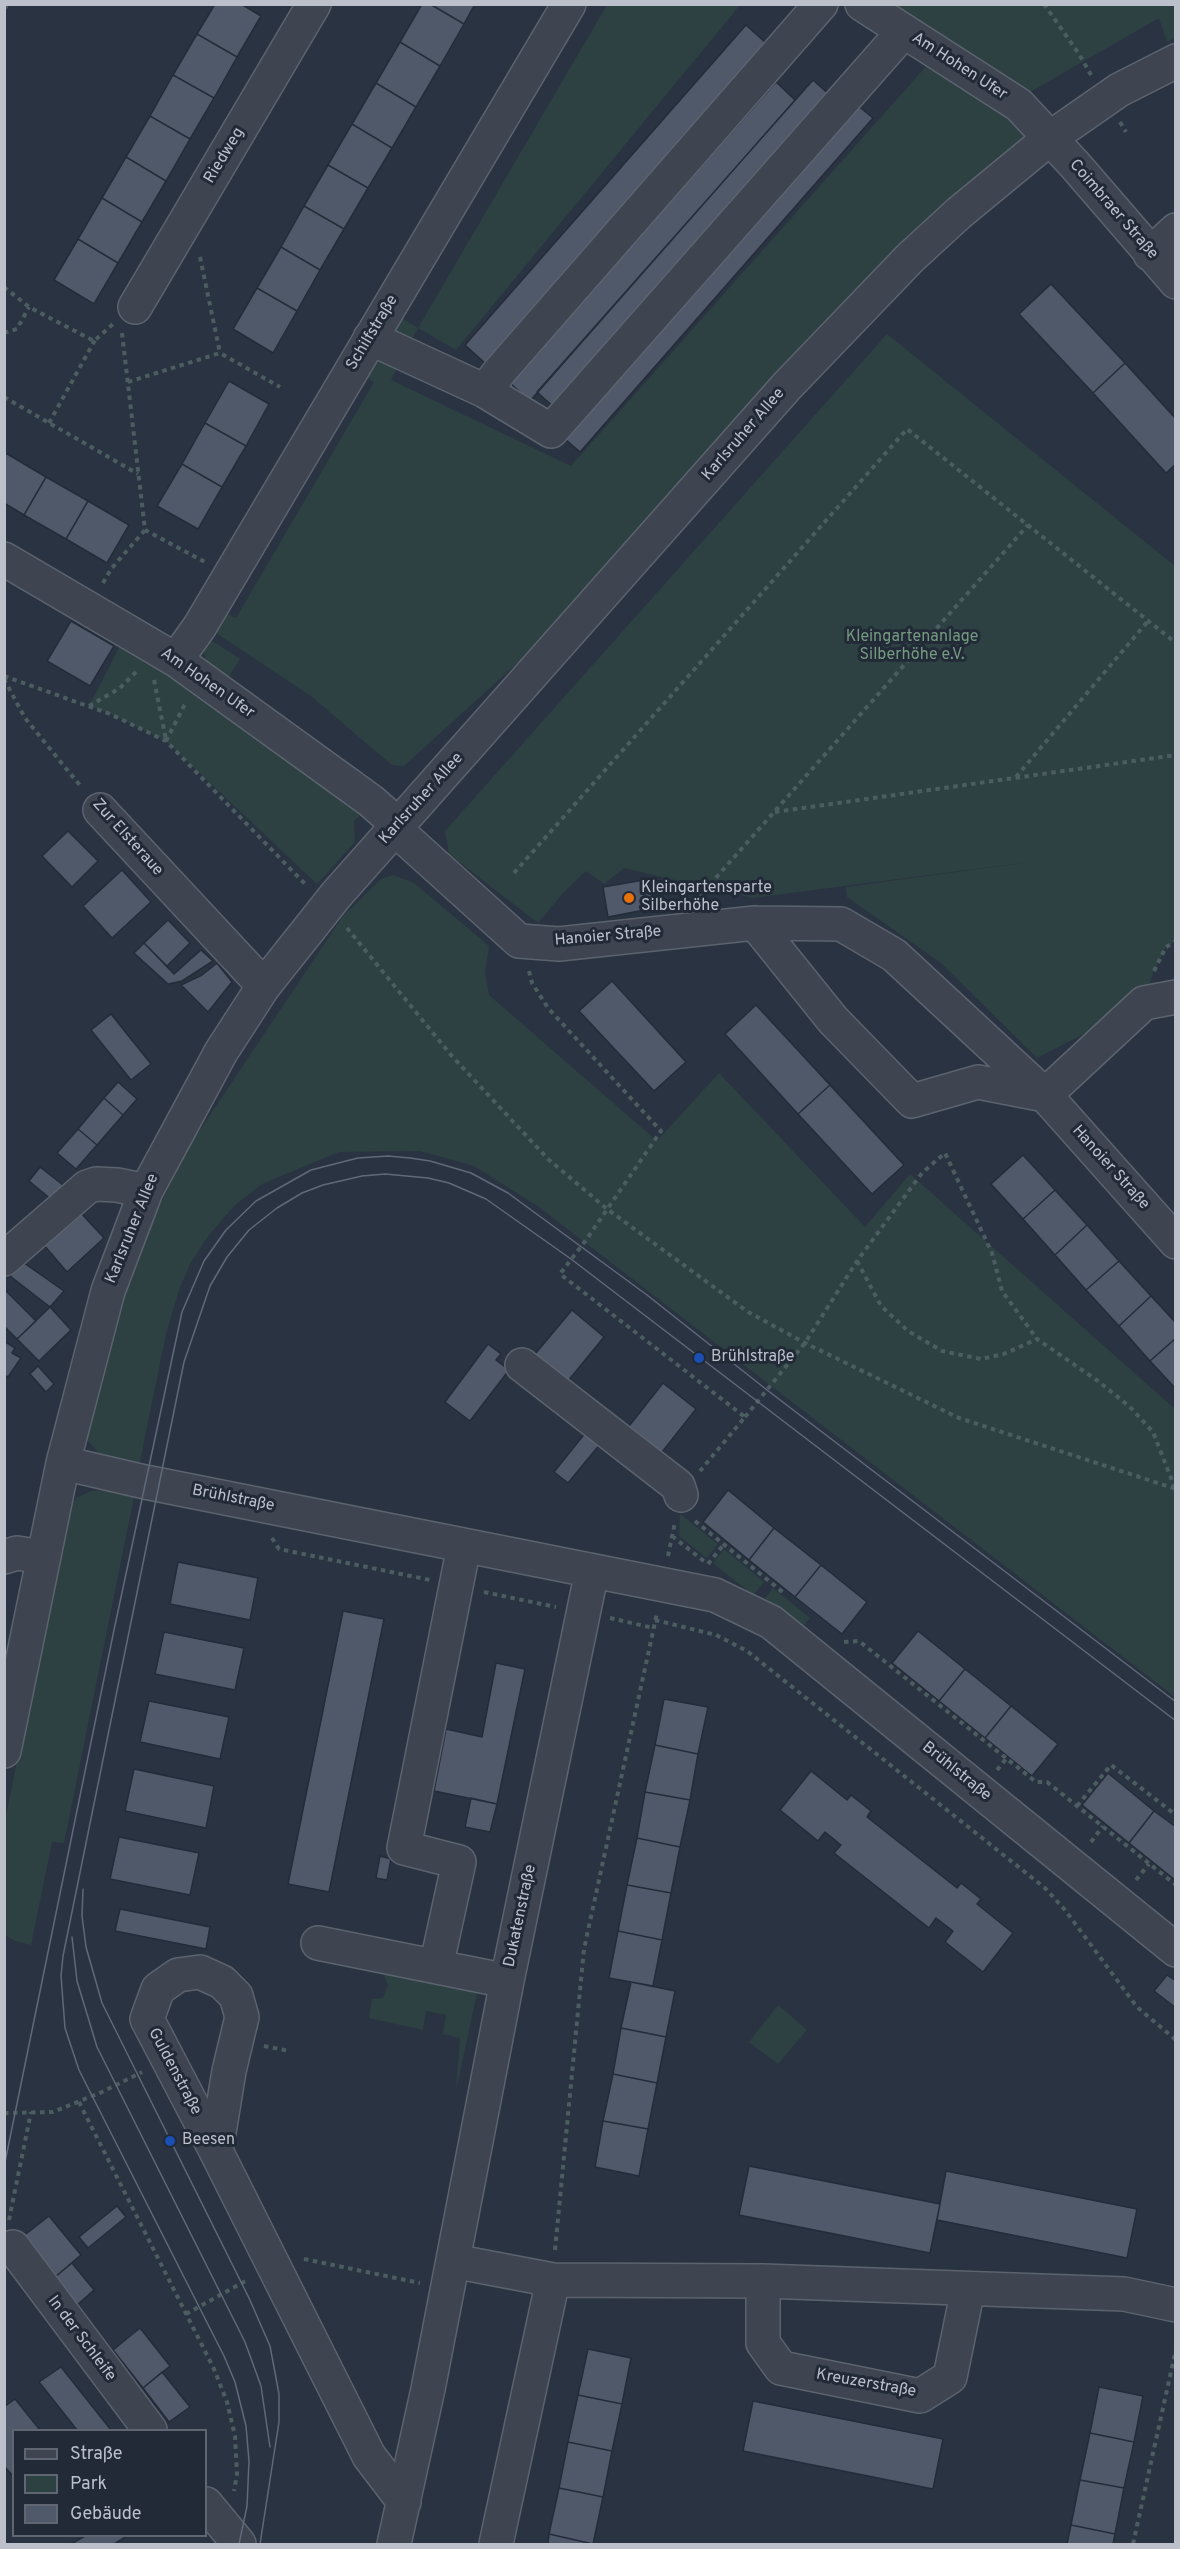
<!DOCTYPE html>
<meta charset="utf-8">
<style>
body{margin:0}
#map{position:relative;width:1180px;height:2549px;overflow:hidden;background:#2a3341;font-family:Overpass,sans-serif}
canvas{display:block}
.frame{position:absolute;inset:0;border:6px solid #bbc0cb;pointer-events:none}
.legend{position:absolute;left:12px;top:2429px;width:195px;height:108px;box-sizing:border-box;background:#222a37;border:2px solid #5f6672;margin:0;padding:8px 10px;list-style:none;font-size:18px;color:#bbc0cb}
.legend li{display:flex;align-items:center;gap:12px;height:30px}
.legend b{width:30px;border:2px solid #5f6672}
</style>
<div id="map">
<canvas width="1180" height="2549"></canvas>
<div class="frame"></div>
<ul class="legend">
<li><b style="height:8px;background:#3e4551"></b>Straße</li>
<li><b style="height:16px;background:#2d4143"></b>Park</li>
<li><b style="height:16px;background:#50596a"></b>Gebäude</li>
</ul>
</div>
<script>
const ctx = document.querySelector('canvas').getContext('2d');
ctx.lineJoin = 'round';
function fillPath(path, color) {
  ctx.fillStyle = color;
  ctx.fill(path, 'evenodd');
}
function shape(rows) {
  const path = new Path2D();
  for (const r of rows) {
    path.moveTo(r[0], r[1]);
    for (let i = 2; i < r.length; i += 2) path.lineTo(r[i], r[i + 1]);
  }
  return path;
}
function stroke(path, color, width, dash) {
  ctx.strokeStyle = color;
  ctx.lineWidth = width;
  ctx.lineCap = dash ? 'butt' : 'round';
  ctx.setLineDash(dash || []);
  ctx.stroke(path);
}
function label(font, color, halo, rows, align = 'center') {
  ctx.font = font + ' Overpass,sans-serif';
  ctx.lineWidth = 6;
  ctx.setLineDash([]);
  ctx.textBaseline = 'middle';
  ctx.strokeStyle = halo;
  ctx.fillStyle = color;
  for (const [text, x, y, turn = 0] of rows) {
    ctx.save();
    ctx.translate(x, y);
    ctx.rotate((+turn || 0) * Math.PI / 180);
    ctx.textAlign = isNaN(turn) ? turn : align;
    if (halo) ctx.strokeText(text, 0, 0);
    ctx.fillText(text, 0, 0);
    ctx.restore();
  }
}
fillPath(shape([
 [607,5,740,5,456,350,418,328,408,347,389,336,393,313,418,328],
 [862,5,1175,5,1175,38,1167,42,1159,18,1023,96],
 [938,53,1050,138,650,542,404,766,392,765,312,697,216,633,214,625,220,610,236,618,374,382,359,372,370,356,400,362,391,380,571,466],
 [887,334,1175,566,1175,941,1166,947,1153,973,1144,1003,1037,1058,941,963,847,897,846,887,1037,861,752,898,624,868,604,884,586,871,563,893,538,923,449,854,445,831],
 [126,634,364,811,354,821,355,842,317,884,166,741,110,714,89,706],
 [208,638,240,659,227,679,207,663,203,650],
 [393,875,414,883,489,946,485,972,489,995,657,1141,719,1073,865,1227,910,1174,1175,1409,1175,1697,539,1207,474,1166,420,1151,339,1152,262,1184,234,1206,209,1235,190,1264,179,1290,166,1334,139,1466,114,1462,98,1452,87,1440,85,1427,104,1352,156,1213,192,1142,343,916,381,879],
 [108,1488,135,1492,64,1843,52,1842,31,1945,15,1941,5,1935,5,1821,67,1511,76,1498,89,1492],
 [680,1514,718,1544,707,1558,679,1536],
 [724,1549,764,1582,753,1595,713,1563],
 [773,1588,810,1618,799,1632,763,1601],
 [380,1966,478,1988,456,2091,460,2038,443,2034,446,2015,426,2011,423,2030,369,2018,372,1999,383,1998,388,1985],
 [778,2005,807,2030,778,2064,749,2042]
]), '#2d4143');
const building = shape([
 [215,4,241,4,261,16,237,57,197,34,215,4],
 [422,4,430,4,464,24,440,66,400,42,422,4],
 [430,4,475,4,464,24,430,4],
 [746,25,766,43,485,363,465,345,746,25],
 [197,34,237,57,214,98,173,75,197,34],
 [400,42,440,66,416,107,376,83,400,42],
 [173,75,214,98,190,139,150,116,173,75],
 [813,80,832,97,556,409,537,392,813,80],
 [776,82,795,100,530,401,510,383,776,82],
 [376,83,416,107,392,148,352,124,376,83],
 [857,105,873,118,580,452,565,439,857,105],
 [150,116,190,139,166,181,126,157,150,116],
 [352,124,392,148,368,188,328,165,352,124],
 [126,157,166,181,142,222,102,198,126,157],
 [328,165,368,188,344,229,304,206,328,165],
 [102,198,142,222,118,263,78,239,102,198],
 [304,206,344,229,320,270,281,247,304,206],
 [78,239,118,263,94,304,54,280,78,239],
 [281,247,320,270,297,311,257,288,281,247],
 [1051,284,1125,363,1093,393,1019,314,1051,284],
 [257,288,297,311,273,353,233,329,257,288],
 [1125,363,1176,419,1176,464,1166,473,1093,393,1125,363],
 [229,381,269,404,246,446,205,423,229,381],
 [205,423,246,446,222,487,182,464,205,423],
 [4,452,46,477,24,515,4,503,4,452],
 [182,464,222,487,198,529,157,506,182,464],
 [46,477,88,501,66,539,24,515,46,477],
 [88,501,129,525,107,563,66,539,88,501],
 [71,621,114,646,90,686,47,661,71,621],
 [68,831,98,861,72,887,42,856,68,831],
 [122,870,151,902,112,938,83,906,122,870],
 [650,879,655,908,608,917,603,887,650,879],
 [168,920,190,943,167,966,144,943,168,920],
 [144,943,174,974,201,950,213,961,182,981,168,984,134,953,144,943],
 [217,963,232,982,208,1012,181,985,202,975,217,963],
 [612,981,686,1062,654,1091,579,1011,612,981],
 [756,1005,830,1085,798,1114,725,1034,756,1005],
 [111,1014,151,1064,131,1080,91,1030,111,1014],
 [118,1082,137,1099,123,1115,104,1098,118,1082],
 [830,1085,904,1165,872,1194,798,1114,830,1085],
 [104,1098,123,1115,97,1145,78,1129,104,1098],
 [78,1129,97,1145,76,1169,57,1153,78,1129],
 [1023,1155,1055,1190,1023,1219,991,1184,1023,1155],
 [40,1167,63,1185,52,1200,29,1181,40,1167],
 [1055,1190,1087,1225,1055,1255,1023,1219,1055,1190],
 [79,1211,104,1238,67,1272,43,1244,79,1211],
 [1087,1225,1119,1261,1086,1290,1055,1255,1087,1225],
 [1119,1261,1151,1296,1119,1326,1086,1290,1119,1261],
 [24,1263,64,1291,50,1307,10,1276,24,1263],
 [4,1289,36,1321,17,1339,4,1326,4,1289],
 [1151,1296,1176,1323,1176,1338,1150,1361,1119,1326,1151,1296],
 [50,1307,71,1330,39,1361,17,1339,50,1307],
 [572,1310,604,1337,563,1387,530,1360,572,1310],
 [1176,1338,1176,1389,1150,1361,1176,1338],
 [4,1341,15,1348,12,1353,21,1358,8,1377,4,1375,4,1341],
 [488,1344,501,1354,496,1360,509,1370,470,1421,445,1402,488,1344],
 [38,1366,54,1384,46,1392,30,1374,38,1366],
 [663,1383,696,1409,655,1461,622,1435,663,1383],
 [586,1432,601,1443,568,1483,554,1472,586,1432],
 [728,1490,774,1528,749,1560,703,1522,728,1490],
 [774,1528,821,1565,795,1597,749,1560,774,1528],
 [178,1562,258,1578,250,1620,170,1604,178,1562],
 [821,1565,867,1602,842,1634,795,1597,821,1565],
 [343,1611,384,1619,329,1892,288,1884,343,1611],
 [918,1631,965,1669,939,1701,892,1663,918,1631],
 [164,1632,244,1648,235,1690,155,1674,164,1632],
 [496,1663,525,1669,497,1804,434,1791,446,1729,482,1737,496,1663],
 [965,1669,1011,1706,985,1738,939,1701,965,1669],
 [664,1699,708,1707,698,1754,655,1745,664,1699],
 [149,1701,229,1717,220,1759,140,1742,149,1701],
 [1011,1706,1058,1744,1032,1776,985,1738,1011,1706],
 [655,1745,698,1754,690,1800,645,1792,655,1745],
 [134,1769,214,1786,206,1828,125,1811,134,1769],
 [811,1771,847,1800,851,1795,871,1811,867,1817,957,1888,961,1883,981,1899,977,1904,1013,1933,983,1972,945,1942,953,1931,936,1918,929,1928,834,1853,841,1845,825,1832,818,1841,780,1810,811,1771],
 [1108,1773,1154,1811,1129,1843,1082,1805,1108,1773],
 [645,1792,690,1800,680,1847,637,1838,645,1792],
 [471,1798,497,1804,490,1832,465,1827,471,1798],
 [1154,1811,1176,1827,1175,1880,1129,1843,1154,1811],
 [119,1837,199,1853,190,1895,110,1879,119,1837],
 [637,1838,680,1847,671,1893,627,1885,637,1838],
 [380,1856,391,1859,387,1880,376,1878,380,1856],
 [627,1885,671,1893,662,1940,618,1931,627,1885],
 [120,1909,210,1927,206,1949,115,1931,120,1909],
 [618,1931,662,1940,653,1986,609,1978,618,1931],
 [1167,1975,1176,1981,1176,2008,1154,1991,1167,1975],
 [631,1982,675,1991,666,2037,621,2028,631,1982],
 [621,2028,666,2037,657,2083,613,2074,621,2028],
 [613,2074,657,2083,648,2129,603,2121,613,2074],
 [603,2121,648,2129,639,2176,595,2167,603,2121],
 [749,2166,940,2204,930,2253,739,2215,749,2166],
 [946,2171,1137,2209,1127,2258,937,2220,946,2171],
 [117,2206,126,2217,88,2248,79,2237,117,2206],
 [49,2216,81,2255,55,2277,22,2237,49,2216],
 [72,2263,94,2290,77,2305,55,2277,72,2263],
 [140,2328,170,2366,143,2388,113,2350,140,2328],
 [588,2349,631,2358,622,2404,578,2395,588,2349],
 [61,2367,111,2430,77,2430,39,2382,61,2367],
 [162,2372,190,2407,169,2422,143,2388,162,2372],
 [1099,2387,1143,2396,1134,2442,1090,2433,1099,2387],
 [578,2395,622,2404,612,2451,568,2442,578,2395],
 [15,2399,40,2430,14,2430,14,2477,4,2466,4,2407,15,2399],
 [753,2401,943,2439,933,2489,743,2451,753,2401],
 [1090,2433,1134,2442,1124,2488,1080,2480,1090,2433],
 [568,2442,612,2451,603,2497,559,2488,568,2442],
 [1080,2480,1124,2488,1115,2534,1071,2525,1080,2480],
 [559,2488,603,2497,593,2544,549,2534,559,2488],
 [1071,2525,1115,2534,1113,2544,1067,2544,1071,2525],
 [549,2534,593,2544,548,2544,549,2534],
 [85,2536,127,2536,114,2544,71,2544,85,2536]
]);
fillPath(building, '#50596a');
stroke(building, '#242c39', 1.5);
const minor = shape([
 [862,4,1019,105,1075,165,1176,282],
 [1150,254,1176,230],
 [135,307,314,4],
 [370,338,485,391,551,431,904,31],
 [485,391,500,371,821,4],
 [4,559,176,660,371,801,398,825],
 [176,660,200,626,569,4],
 [100,810,264,986],
 [395,829,519,941,559,944,755,923,841,924,894,955,1045,1095,1176,1242],
 [755,923,833,1020,912,1101,978,1082,1045,1095],
 [1045,1095,1144,1003,1176,997],
 [4,1259,87,1187,96,1184,117,1185,146,1191],
 [522,1365,678,1486,681,1495],
 [63,1463,145,1482,715,1595,771,1622,1176,1950],
 [4,1557,17,1553,43,1557],
 [4,1751,63,1463,108,1291,146,1191,221,1052,263,987,336,895,787,386,910,258,959,213,1050,138,1119,90,1176,61],
 [318,1943,507,1981],
 [436,1967,459,1862,404,1848,464,1546],
 [216,2151,229,2071,242,2017,236,1996,222,1982,200,1972,178,1975,158,1989,147,2019,216,2151,369,2456,404,2502],
 [13,2247,150,2430],
 [453,2261,553,2280,496,2544],
 [553,2280,763,2281,1124,2294,1176,2305],
 [763,2281,763,2343,781,2368,920,2396,950,2377,968,2289],
 [206,2504,239,2544],
 [394,2544,428,2389,507,1981,592,1571]
]);
stroke(minor, '#5c636f', 36);
stroke(shape([
 [1044,4,1079,54,1091,75],
 [4,9,8,4],
 [1120,122,1126,132],
 [200,257,220,353],
 [4,287,29,307,94,341,113,324],
 [4,333,17,329,29,307],
 [122,333,145,530,205,562],
 [128,382,220,353,280,387],
 [4,397,138,474],
 [49,423,95,340],
 [103,583,111,569,145,530],
 [4,676,110,714,166,741,307,886],
 [4,679,25,718,82,788],
 [154,680,166,740],
 [89,706,120,688,138,670],
 [166,741,186,702],
 [1016,777,1148,621],
 [775,812,1176,755],
 [514,873,907,429,1176,643],
 [698,898,1028,525],
 [347,928,451,1055,548,1159,607,1209,748,1312,805,1343,959,1418,1176,1489],
 [529,971,532,983,548,1008,661,1131,586,1240,560,1274,745,1417,700,1471],
 [1154,971,1166,947,1176,941],
 [857,1261,881,1306,908,1331,942,1351,981,1359,1004,1354,1037,1339,1098,1381,1130,1407,1153,1432,1175,1488],
 [745,1417,805,1343,857,1261,922,1173,945,1153,992,1253,1002,1291,1037,1339],
 [1176,1489,1176,1511],
 [695,1521,785,1594],
 [672,1536,705,1562],
 [272,1538,279,1549,430,1580],
 [668,1556,675,1522],
 [708,1564,724,1544],
 [484,1592,556,1607],
 [610,1618,653,1628],
 [655,1620,716,1635,747,1651,1045,1888,1065,1910,1137,2007,1176,2040],
 [844,1642,859,1641,1036,1782,1047,1782,1176,1885],
 [997,1770,1006,1759],
 [1077,1806,1111,1765,1176,1815],
 [1091,1842,1103,1826],
 [1136,1880,1149,1864],
 [264,2046,289,2051],
 [79,2102,214,2369,227,2402,235,2436,237,2474,234,2491],
 [4,2113,53,2112,102,2092,142,2072],
 [9,2220,31,2112],
 [555,2250,584,1949,657,1613],
 [304,2259,420,2283],
 [186,2314,249,2279],
 [1133,2544,1176,2349]
]), '#4c5d61', 4, [4.5, 4.5]);
stroke(minor, '#3e4551', 33);
stroke(shape([
 [83,1889,82,1916,86,1947,102,2003,249,2298,270,2346,279,2394,279,2422,260,2544],
 [72,1937,77,1981,97,2047,245,2342,261,2386,270,2447],
 [4,2167,114,1630,182,1312,204,1261,226,1230,256,1201,311,1170,358,1158,388,1156,410,1158,430,1161,471,1173,508,1193,647,1295,767,1390,1176,1702],
 [239,2544,247,2506,249,2461,246,2426,235,2382,224,2356,79,2070,65,2028,61,1976,63,1956,184,1362,210,1286,227,1257,249,1230,277,1208,302,1193,323,1185,362,1176,385,1174,428,1178,449,1183,486,1199,571,1259,1176,1721]
]), '#606978', 1.5);
for (const [x, y, r, color] of [
 [629,898,6,"#e8710a"],
 [699,1358,6,"#1a4fb4"],
 [170,2141,6,"#1a4fb4"]
]) {
  const dot = new Path2D();
  dot.arc(x, y, r, 0, 2 * Math.PI);
  ctx.fillStyle = color;
  ctx.fill(dot);
  stroke(dot, '#222a37', 2);
}
label('16px', '#bbc0cb', '#222a37', [
 ["Am Hohen Ufer",959,67,33],
 ["Riedweg",225,156,-59],
 ["Coimbraer Straße",1113,210,49],
 ["Schilfstraße",373,333,-59],
 ["Karlsruher Allee",744,435,-49],
 ["Am Hohen Ufer",207,684,35],
 ["Karlsruher Allee",422,799,-48],
 ["Zur Elsteraue",127,838,48],
 ["Hanoier Straße",608,937,-5],
 ["Hanoier Straße",1110,1168,48],
 ["Karlsruher Allee",133,1229,-68],
 ["Brühlstraße",233,1499,11],
 ["Brühlstraße",956,1772,39],
 ["Dukatenstraße",521,1916,-78],
 ["Guldenstraße",174,2072,62],
 ["In der Schleife",81,2339,53],
 ["Kreuzerstraße",866,2384,10]
]);
label('16px', '#749a7f', '#222a37', [
 ["Kleingartenanlage",912,638],
 ["Silberhöhe e.V.",912,656]
]);
label('16px', '#bbc0cb', '#222a37', [
 ["Kleingartensparte",641,889],
 ["Silberhöhe",641,907],
 ["Brühlstraße",711,1358],
 ["Beesen",182,2141]
], 'left');
</script>
